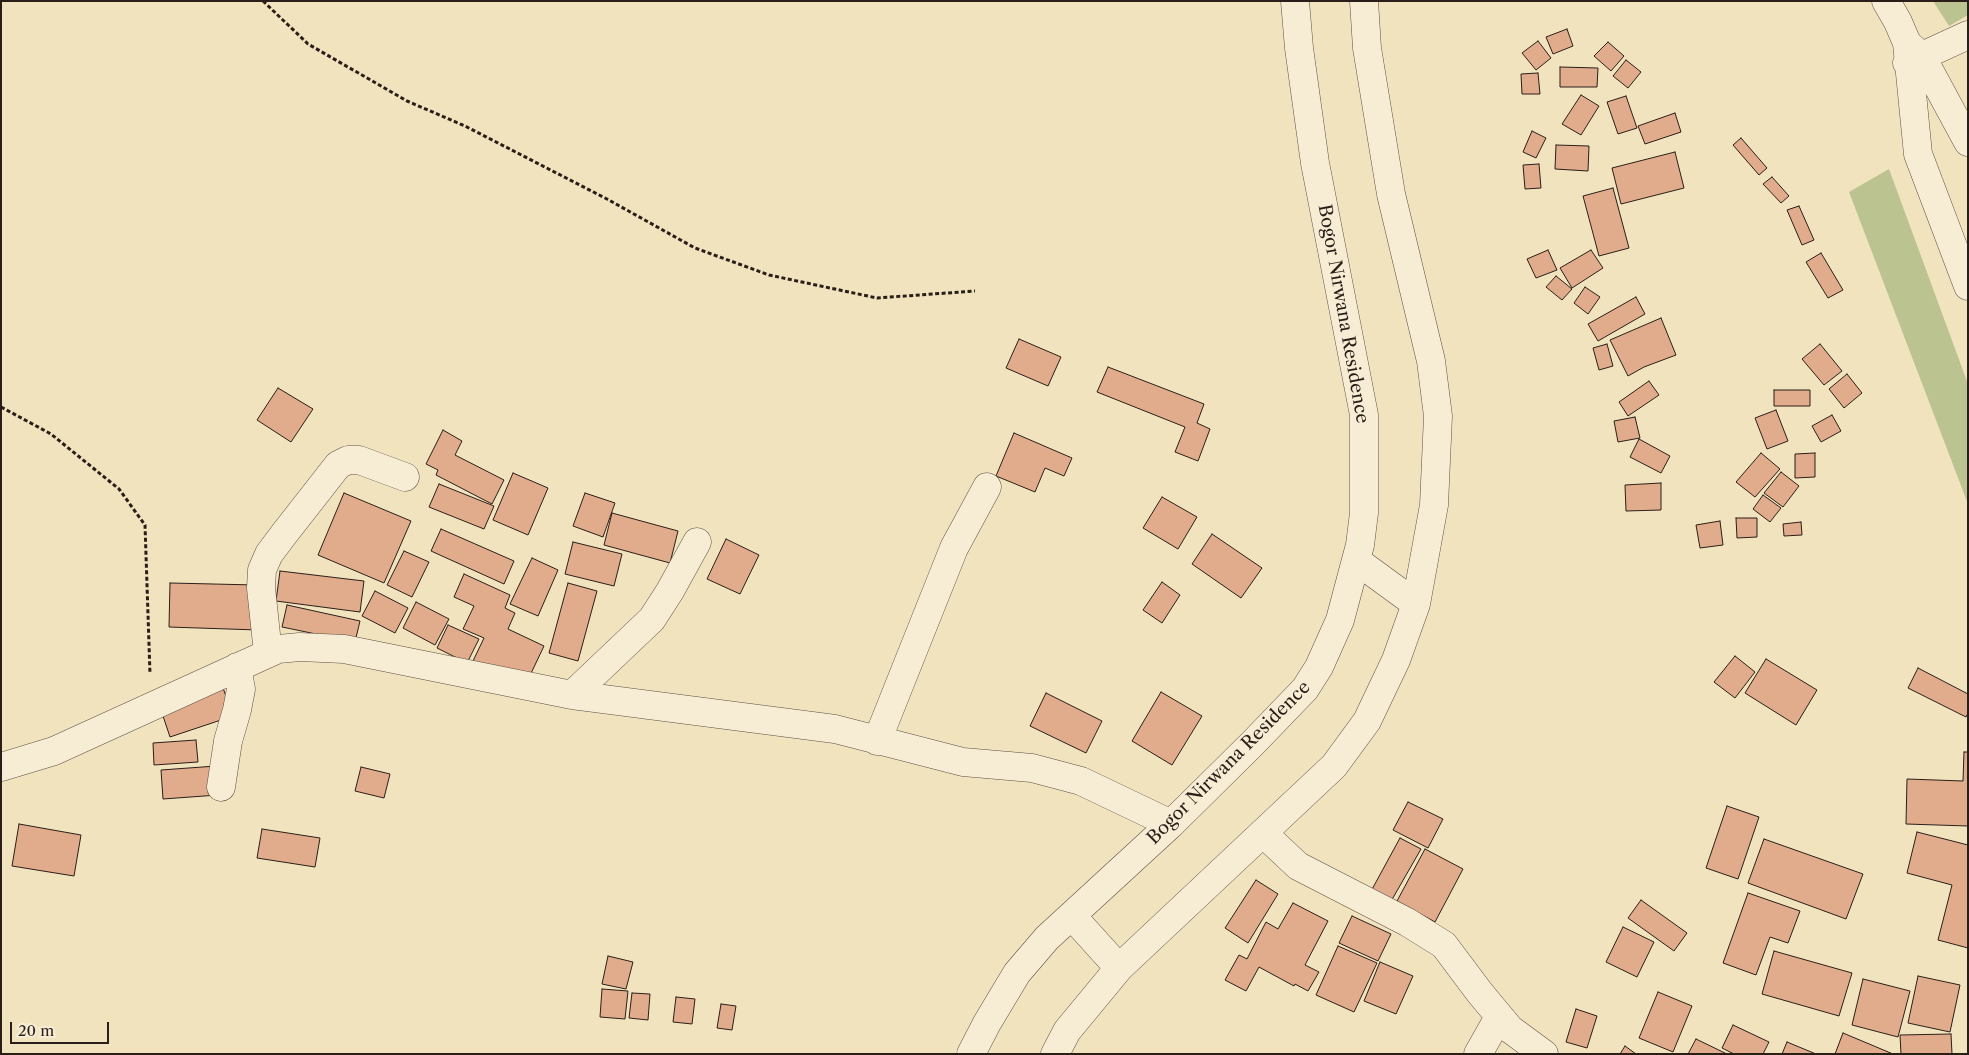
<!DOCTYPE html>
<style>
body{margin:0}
#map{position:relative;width:1969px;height:1055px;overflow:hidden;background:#f2e3bf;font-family:"Libre Caslon Text",serif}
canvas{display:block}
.frame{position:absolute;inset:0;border:2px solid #2a1e18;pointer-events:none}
.scale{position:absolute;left:10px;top:1022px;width:99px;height:22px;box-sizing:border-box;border:2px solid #2a1e18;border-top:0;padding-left:6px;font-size:15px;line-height:18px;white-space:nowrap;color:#2a1e18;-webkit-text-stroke:4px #f7edd5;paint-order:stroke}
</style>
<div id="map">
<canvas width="1969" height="1055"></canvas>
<div class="frame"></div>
<div class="scale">20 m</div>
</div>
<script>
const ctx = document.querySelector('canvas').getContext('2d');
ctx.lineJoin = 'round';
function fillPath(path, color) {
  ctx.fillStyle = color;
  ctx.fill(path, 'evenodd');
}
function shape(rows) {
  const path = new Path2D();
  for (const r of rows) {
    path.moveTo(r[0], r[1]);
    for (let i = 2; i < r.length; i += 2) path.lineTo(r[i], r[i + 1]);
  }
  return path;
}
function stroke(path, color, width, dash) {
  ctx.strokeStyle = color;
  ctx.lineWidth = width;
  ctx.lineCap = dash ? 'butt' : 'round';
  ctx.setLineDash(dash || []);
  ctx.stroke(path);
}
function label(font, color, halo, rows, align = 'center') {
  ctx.font = font + ' "Libre Caslon Text",serif';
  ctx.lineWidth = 4;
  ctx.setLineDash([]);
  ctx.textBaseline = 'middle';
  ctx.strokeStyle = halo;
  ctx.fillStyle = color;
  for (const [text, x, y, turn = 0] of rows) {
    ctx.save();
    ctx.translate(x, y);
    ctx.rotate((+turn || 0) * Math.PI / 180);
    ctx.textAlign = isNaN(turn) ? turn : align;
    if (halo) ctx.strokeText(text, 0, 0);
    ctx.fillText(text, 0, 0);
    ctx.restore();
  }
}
fillPath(shape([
 [1933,1,1968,1,1968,15,1949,26],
 [1889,169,1968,384,1968,504,1849,192]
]), '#bbc391');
const building = shape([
 [1567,29,1573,46,1553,54,1546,37,1567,29],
 [1538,41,1551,58,1536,70,1522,53,1538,41],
 [1608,42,1624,56,1611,71,1594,56,1608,42],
 [1626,60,1641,72,1628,88,1613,76,1626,60],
 [1560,67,1598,68,1597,87,1560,87,1560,67],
 [1538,73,1540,94,1522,94,1521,74,1538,73],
 [1581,95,1599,106,1581,135,1562,124,1581,95],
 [1626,96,1637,128,1618,134,1607,102,1626,96],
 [1675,113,1681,132,1645,144,1638,126,1675,113],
 [1532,131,1546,138,1536,158,1523,152,1532,131],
 [1741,138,1767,168,1759,175,1733,145,1741,138],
 [1556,145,1589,146,1588,171,1555,169,1556,145],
 [1675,152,1684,188,1621,204,1612,168,1675,152],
 [1539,164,1541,188,1525,189,1523,165,1539,164],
 [1772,177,1789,196,1781,203,1763,184,1772,177],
 [1613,188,1629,248,1599,256,1583,196,1613,188],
 [1799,206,1814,240,1802,245,1787,210,1799,206],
 [1548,250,1557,270,1536,278,1527,259,1548,250],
 [1591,250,1603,268,1572,288,1560,268,1591,250],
 [1821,253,1843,290,1828,298,1806,262,1821,253],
 [1556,276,1572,289,1562,300,1546,287,1556,276],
 [1585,287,1600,297,1588,314,1574,303,1585,287],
 [1636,297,1645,314,1598,341,1588,324,1636,297],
 [1661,318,1676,355,1644,367,1628,376,1610,340,1661,318],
 [1019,339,1061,357,1048,386,1006,368,1019,339],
 [1607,344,1613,366,1599,370,1593,348,1607,344],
 [1820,344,1842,371,1824,385,1802,359,1820,344],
 [1108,367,1204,404,1197,423,1210,429,1198,461,1175,452,1185,427,1097,392,1108,367],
 [1847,374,1862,393,1844,408,1829,389,1847,374],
 [1649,381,1659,395,1628,416,1619,402,1649,381],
 [278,388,313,409,291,442,257,420,278,388],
 [1774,390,1810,390,1810,406,1774,406,1774,390],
 [1776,410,1788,441,1767,449,1755,418,1776,410],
 [1832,415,1841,431,1821,442,1812,426,1832,415],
 [1635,417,1640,438,1618,442,1614,421,1635,417],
 [443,430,462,441,455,455,504,480,492,504,436,475,438,470,426,464,443,430],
 [1014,433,1072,458,1064,476,1045,468,1035,492,996,476,1014,433],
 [1639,439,1670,456,1661,473,1630,457,1639,439],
 [1761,453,1780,469,1755,497,1736,482,1761,453],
 [1815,453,1815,477,1795,478,1795,454,1815,453],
 [1781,472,1799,486,1783,507,1764,493,1781,472],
 [513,473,548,488,528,535,493,520,513,473],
 [1661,483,1661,510,1626,511,1625,485,1661,483],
 [439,484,494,506,484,529,429,507,439,484],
 [344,493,411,521,384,583,318,555,344,493],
 [585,493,615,503,603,537,573,526,585,493],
 [1763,495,1781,508,1770,522,1753,509,1763,495],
 [1162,497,1197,517,1178,549,1143,528,1162,497],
 [612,513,678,531,670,563,604,545,612,513],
 [1736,518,1757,518,1757,537,1737,538,1736,518],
 [1720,521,1723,545,1700,548,1696,525,1720,521],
 [1801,522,1802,535,1784,536,1783,524,1801,522],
 [441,529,514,561,504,584,431,551,441,529],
 [1212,534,1262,568,1241,598,1192,564,1212,534],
 [726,539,759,555,740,594,707,579,726,539],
 [573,542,622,554,614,586,565,574,573,542],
 [404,551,429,562,412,597,387,585,404,551],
 [532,558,558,570,538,616,510,604,532,558],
 [280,571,364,581,360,612,276,601,280,571],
 [464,574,510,595,505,608,515,613,508,629,544,646,525,686,473,661,484,638,463,629,474,606,454,597,464,574],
 [1162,582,1180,595,1162,623,1143,610,1162,582],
 [170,583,256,585,258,630,169,627,170,583],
 [568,583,597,591,578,661,549,653,568,583],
 [375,591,408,608,395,633,362,616,375,591],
 [416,602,449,619,435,645,403,628,416,602],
 [287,605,360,621,355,642,282,627,287,605],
 [448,625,479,639,467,663,437,648,448,625],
 [1735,656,1755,672,1735,698,1714,682,1735,656],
 [1766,659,1817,690,1796,725,1745,693,1766,659],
 [1918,668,1968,694,1968,713,1966,717,1908,688,1918,668],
 [222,685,233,716,170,737,160,707,222,685],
 [1161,692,1202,716,1172,765,1132,741,1161,692],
 [1046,693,1102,721,1086,753,1030,726,1046,693],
 [196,740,198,762,154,765,153,743,196,740],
 [1964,752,1968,752,1968,826,1906,824,1907,779,1963,781,1964,752],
 [216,766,218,795,163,799,161,770,216,766],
 [361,767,390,774,384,798,355,791,361,767],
 [1408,802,1443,819,1428,848,1393,830,1408,802],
 [1727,806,1759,817,1738,879,1706,868,1727,806],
 [19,824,81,835,74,876,12,866,19,824],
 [262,829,320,838,315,867,257,858,262,829],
 [1917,832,1968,845,1968,948,1938,940,1952,885,1907,873,1917,832],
 [1400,838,1421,849,1390,903,1370,893,1400,838],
 [1764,839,1863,874,1846,919,1748,883,1764,839],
 [1425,849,1463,869,1435,922,1397,901,1425,849],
 [1256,880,1278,894,1248,943,1225,928,1256,880],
 [1748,893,1800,911,1788,943,1770,937,1756,975,1723,963,1748,893],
 [1641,900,1687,933,1674,951,1628,918,1641,900],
 [1293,903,1328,921,1305,965,1319,972,1308,991,1295,984,1294,986,1259,967,1246,991,1225,980,1239,955,1247,959,1266,922,1278,929,1293,903],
 [1352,916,1391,934,1378,961,1339,943,1352,916],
 [1623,927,1654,942,1637,977,1606,962,1623,927],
 [1338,946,1377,963,1354,1012,1316,995,1338,946],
 [1774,951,1852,973,1839,1016,1762,994,1774,951],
 [608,956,633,962,626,989,602,984,608,956],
 [1380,962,1413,976,1396,1014,1364,1001,1380,962],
 [1918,976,1960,985,1950,1032,1908,1023,1918,976],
 [1863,979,1910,991,1898,1037,1852,1025,1863,979],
 [602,989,628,991,625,1019,600,1017,602,989],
 [1658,992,1692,1006,1673,1052,1639,1038,1658,992],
 [632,993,650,994,648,1020,629,1018,632,993],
 [676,997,695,999,692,1024,673,1022,676,997],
 [721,1004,736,1006,732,1030,717,1028,721,1004],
 [1576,1009,1597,1016,1587,1048,1566,1042,1576,1009],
 [1733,1025,1769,1042,1763,1054,1734,1054,1722,1048,1733,1025],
 [1843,1033,1893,1054,1835,1054,1843,1033],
 [1951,1034,1952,1054,1901,1054,1900,1035,1951,1034],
 [1696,1039,1727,1054,1688,1054,1696,1039],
 [1787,1042,1816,1054,1782,1054,1787,1042],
 [1625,1046,1636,1054,1620,1054,1625,1046]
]);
fillPath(building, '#e1ac8c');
stroke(building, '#2a1e18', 1);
const minor = shape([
 [1886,1,1898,22,1907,43,1918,154,1968,286],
 [1907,43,1922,57,1968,142],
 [1907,63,1968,35],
 [1357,561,1416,604],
 [268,653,261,588,262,570,269,554,284,534,338,465,348,460,359,460,405,477],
 [572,695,652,619,670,591,697,542],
 [877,741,954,548,987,487],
 [1,767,54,751,278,649,300,647,344,649,572,695,835,729,963,762,1032,768,1081,781,1171,824],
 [221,787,228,741,237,710,241,689,237,667],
 [1264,834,1298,866,1407,922,1444,945,1480,993,1510,1029,1544,1054],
 [1072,916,1119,968],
 [971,1054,987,1023,1017,973,1047,938,1171,824,1253,743,1305,689,1319,667,1340,620,1360,545,1364,513,1364,415,1315,163,1299,48,1295,1],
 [1055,1054,1067,1031,1119,968,1334,766,1367,721,1396,660,1416,604,1434,505,1438,416,1431,361,1391,194,1367,48,1364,1],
 [1478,1054,1499,1017]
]);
stroke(minor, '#5c4f42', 29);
stroke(shape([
 [263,1,308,44,407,101,465,126,607,199,695,248,769,275,877,298,975,291],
 [1,407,51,434,119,489,145,525,150,674]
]), '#2a1e18', 3, [4, 2.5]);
stroke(minor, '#f7edd5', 28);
label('18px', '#2a1e18', '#f7edd5', [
 ["Bogor Nirwana Residence",1343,314,80],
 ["Bogor Nirwana Residence",1229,763,-45]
]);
</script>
